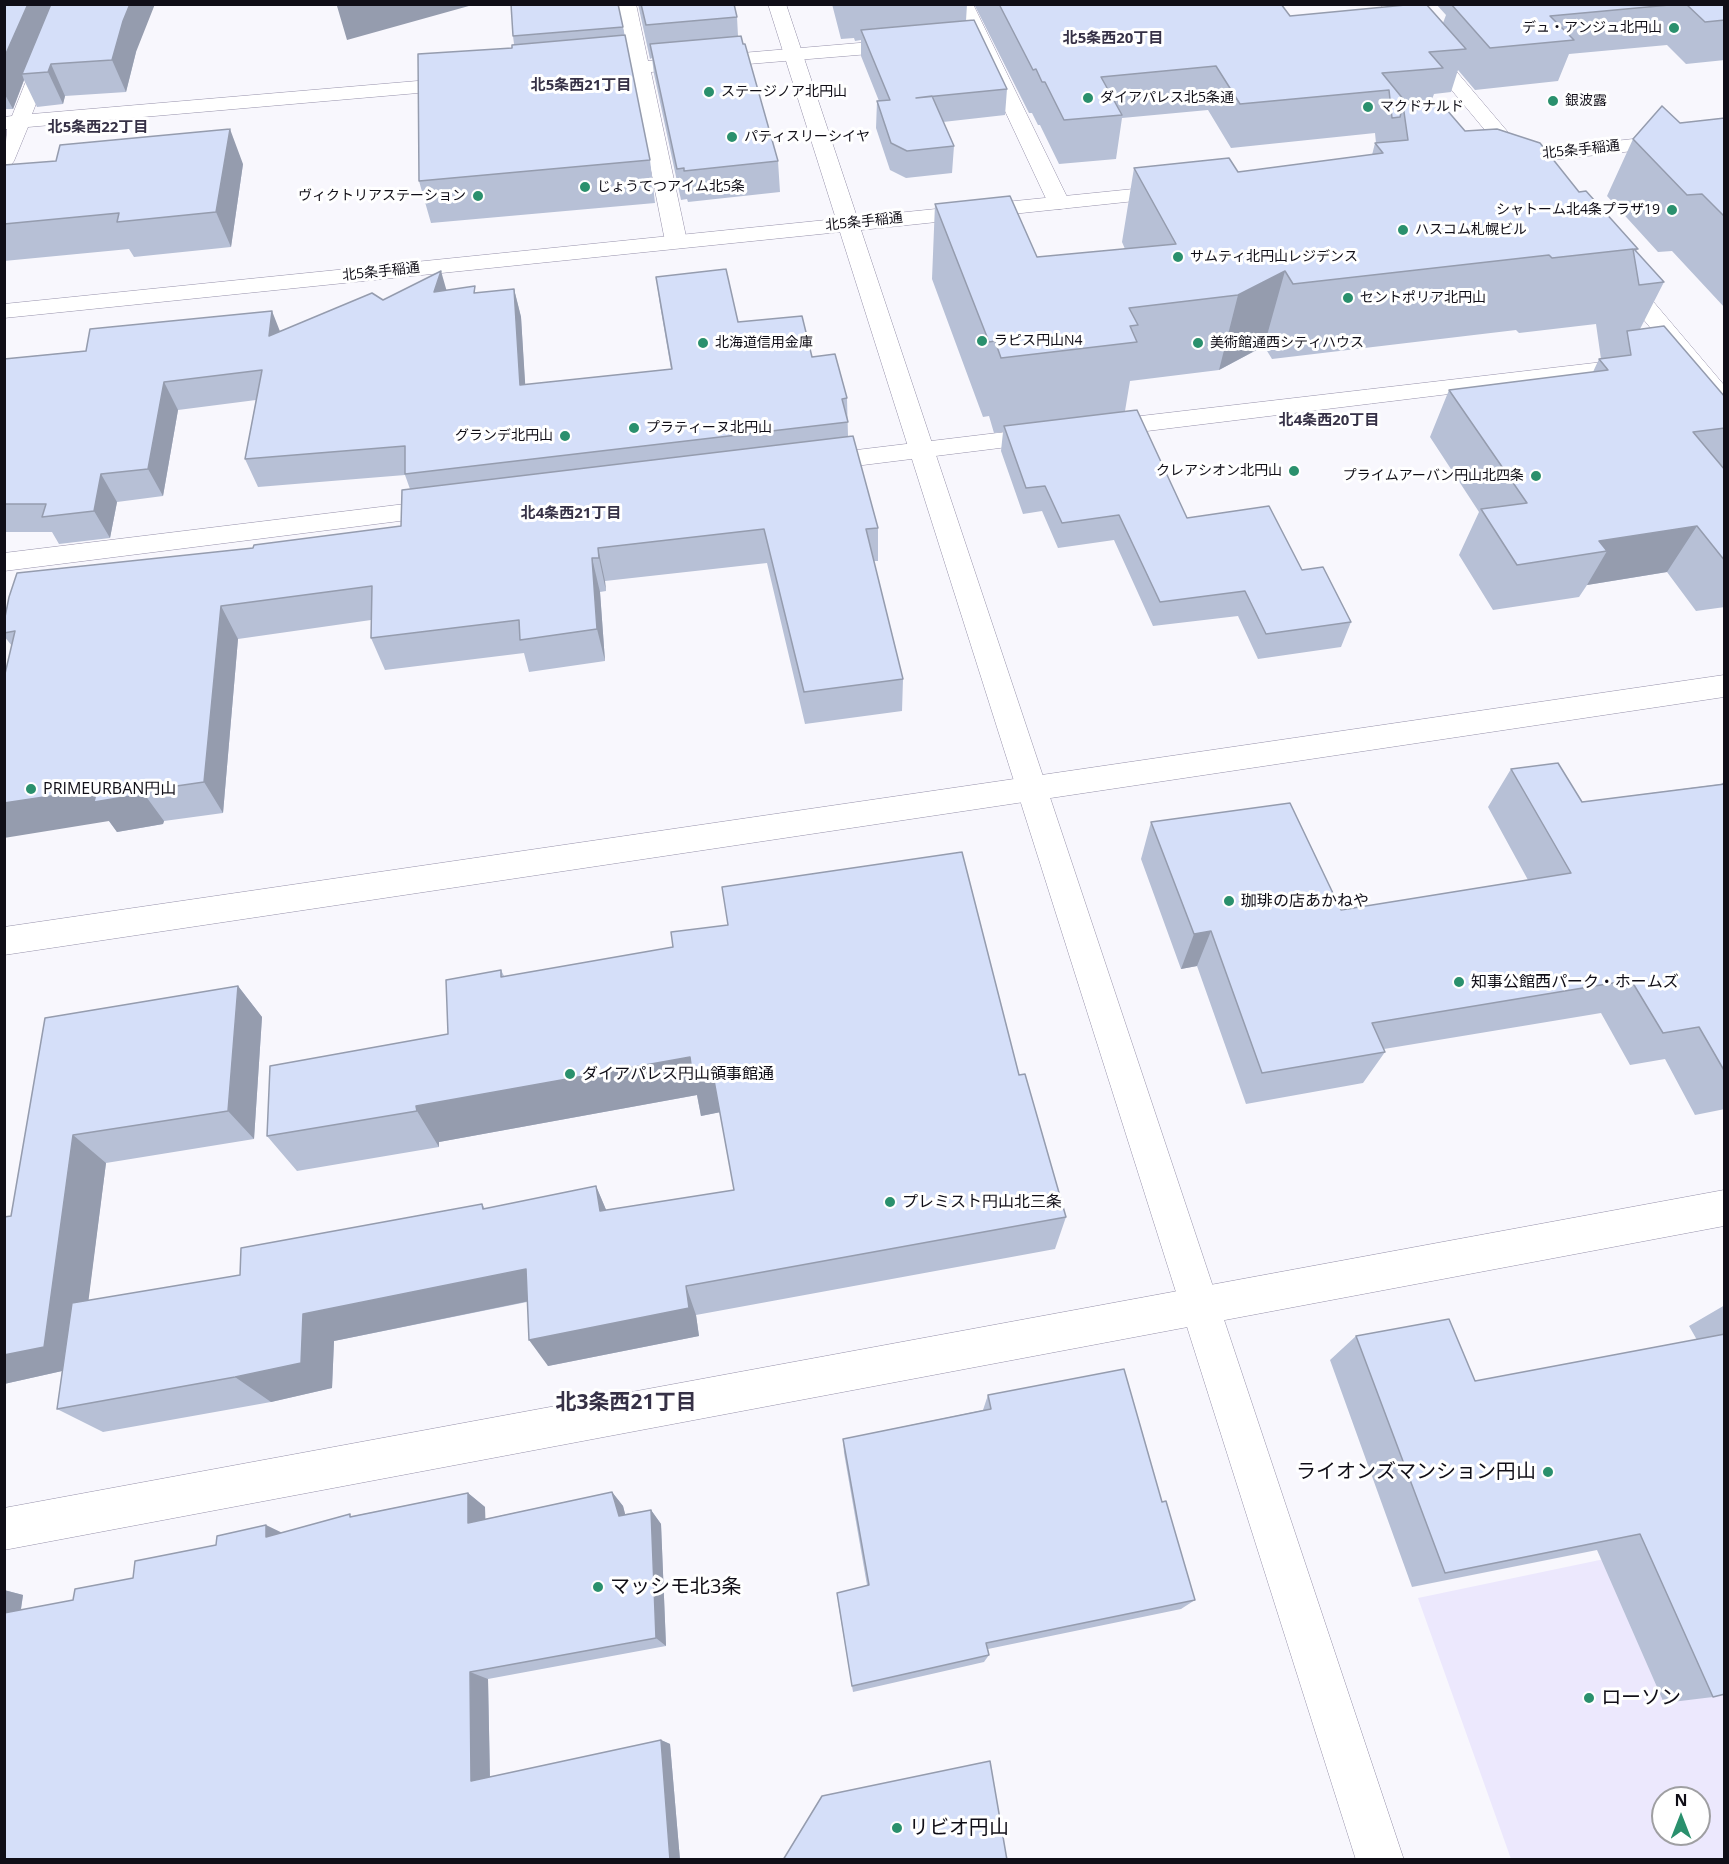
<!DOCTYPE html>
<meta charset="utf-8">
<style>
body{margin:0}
#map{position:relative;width:1729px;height:1864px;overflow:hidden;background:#f8f7fd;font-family:"Open Sans",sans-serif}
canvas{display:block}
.frame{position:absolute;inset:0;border:6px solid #100e17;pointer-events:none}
.north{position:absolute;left:1651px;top:1786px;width:60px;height:60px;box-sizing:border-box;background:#fff;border:2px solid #9f9fa2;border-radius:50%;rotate:0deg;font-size:16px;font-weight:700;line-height:24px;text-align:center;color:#100e17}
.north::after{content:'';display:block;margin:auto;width:21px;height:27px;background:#2a906d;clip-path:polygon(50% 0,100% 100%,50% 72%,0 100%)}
</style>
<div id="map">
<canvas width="1729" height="1864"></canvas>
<div class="frame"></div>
<div class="north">N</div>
</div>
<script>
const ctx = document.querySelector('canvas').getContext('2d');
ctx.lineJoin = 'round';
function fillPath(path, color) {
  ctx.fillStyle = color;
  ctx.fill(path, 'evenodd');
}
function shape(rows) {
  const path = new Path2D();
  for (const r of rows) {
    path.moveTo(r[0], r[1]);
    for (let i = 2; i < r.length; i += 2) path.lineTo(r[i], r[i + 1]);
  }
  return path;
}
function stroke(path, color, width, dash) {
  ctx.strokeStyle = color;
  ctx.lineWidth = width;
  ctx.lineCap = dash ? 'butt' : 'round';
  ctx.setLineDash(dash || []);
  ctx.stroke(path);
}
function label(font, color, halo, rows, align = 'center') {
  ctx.font = font + ' "Open Sans","Noto Sans JP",sans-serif';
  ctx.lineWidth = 6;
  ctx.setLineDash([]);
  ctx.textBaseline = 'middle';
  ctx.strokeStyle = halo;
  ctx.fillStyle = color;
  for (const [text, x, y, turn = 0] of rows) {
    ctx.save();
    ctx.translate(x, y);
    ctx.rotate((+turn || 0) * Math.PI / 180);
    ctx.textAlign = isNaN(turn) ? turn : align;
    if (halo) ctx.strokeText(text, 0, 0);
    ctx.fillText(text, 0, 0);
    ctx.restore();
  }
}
fillPath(shape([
 [1724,1534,1724,1859,1511,1859,1418,1598],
 [1663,1798,1699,1798,1699,1834,1663,1834]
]), '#ece8fd');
const street = shape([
 [57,4,75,4,32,114,464,77,471,79,474,83,471,87,464,89,28,127,14,161,11,165,4,167,7,129,4,129,4,117,12,116,57,4],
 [618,4,636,4,648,61,906,39,913,41,915,45,913,49,906,51,651,72,687,241,684,246,676,248,668,246,665,241,632,74,587,78,580,76,577,72,580,68,587,66,630,63,618,4],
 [955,4,973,4,1070,203,1067,208,1059,209,1051,208,1048,203,955,4],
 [1637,358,1645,360,1649,365,1645,370,1098,437,1089,435,1085,429,1089,423,1098,421,1637,358],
 [1047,427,1056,429,1060,435,1056,441,815,471,806,469,802,463,806,457,815,455,1047,427],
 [446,499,455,502,459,508,455,514,4,571,4,553,446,499],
 [1724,675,1724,697,4,955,4,927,1724,675],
 [1724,1190,1724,1226,4,1550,4,1508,1724,1190]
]);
const secondary = shape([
 [768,4,786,4,857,217,1173,185,1181,186,1184,191,1181,196,1173,197,861,230,1404,1860,1356,1860,840,232,4,318,4,304,836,219,768,4],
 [1380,4,1399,4,1524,151,1724,129,1724,141,1533,162,1530,167,1523,169,1513,164,1498,163,1495,159,1498,155,1504,153,1380,4],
 [1621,271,1629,273,1724,385,1724,408,1715,405,1613,283,1610,278,1613,273,1621,271]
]);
stroke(street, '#9691aa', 1);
stroke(secondary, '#9691aa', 1);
fillPath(street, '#fff');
fillPath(secondary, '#fff');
fillPath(shape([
 [4,4,136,52,126,92,65,96,63,104,37,107,24,80,13,109,4,109],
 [638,4,734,4,737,17,738,36,743,44,778,161,780,192,688,202,687,199,681,200,654,74,652,58,650,59],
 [832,4,967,4,966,21,1007,89,1005,115,943,122,954,146,952,173,906,178,890,170,876,128,877,101,879,101,861,56,861,40,855,41,854,38,841,39],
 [974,4,1281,4,1290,16,1443,23,1446,15,1436,4,1725,4,1725,60,1686,64,1667,45,1569,54,1558,81,1475,90,1458,70,1451,92,1434,94,1431,102,1465,131,1579,192,1638,249,1636,251,1664,282,1640,329,1725,397,1725,462,1722,467,1725,470,1725,607,1696,611,1667,572,1587,585,1579,597,1493,610,1459,555,1479,512,1430,437,1449,390,1593,372,1599,359,1601,359,1596,324,1519,333,1516,330,1272,359,1264,346,1219,370,1130,381,1125,411,1187,518,1302,570,1351,622,1341,647,1258,659,1238,616,1153,626,1114,540,1058,548,1042,511,1023,514,1001,451,1003,432,994,433,989,416,983,417,932,279,935,204,1037,257,1125,249,1122,242,1134,168,1238,172,1372,155,1375,143,1376,143,1375,133,1231,148,1208,110,1122,118,1116,159,1059,164,1040,125,1038,125,1032,113,1029,113],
 [623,27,650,160,655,203,431,223,419,181,512,48,514,44,513,36],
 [1725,118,1725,308,1672,251,1658,252,1607,196,1633,139,1680,123],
 [243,164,231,247,134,257,129,249,4,261,4,165],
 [656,277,738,322,812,357,847,398,848,436,878,528,878,561,874,561,903,679,902,711,805,724,767,563,605,581,606,591,600,592,605,661,529,672,524,653,385,670,371,638,371,620,238,639,223,813,164,821,163,824,117,832,109,821,12,646,4,636,4,622,253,548,401,526,410,489,405,475,258,487,245,459,256,400,178,410,163,496,117,502,110,538,59,544,52,532,4,532,4,359,280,331,383,300,446,290,476,293,514,289,521,317,525,385,671,369,660,305],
 [1511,769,1582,802,1721,784,1725,781,1725,1109,1695,1115,1665,1059,1630,1065,1601,1013,1384,1049,1385,1052,1363,1083,1246,1104,1197,966,1181,969,1141,859,1151,822,1341,910,1528,880,1488,807],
 [501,970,504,976,1019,1075,1066,1217,1055,1249,696,1315,699,1336,548,1366,527,1302,334,1341,332,1388,271,1402,103,1432,57,1409,62,1371,4,1384,11,1216,45,1018,238,986,262,1017,254,1139,106,1163,88,1301,240,1275,482,1204,485,1209,596,1186,606,1210,734,1190,720,1112,701,1116,697,1095,439,1142,439,1147,297,1171,267,1136,448,1034],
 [1725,1305,1725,1694,1713,1697,1664,1703,1597,1550,1412,1587,1330,1360,1356,1336,1475,1381,1697,1340,1689,1326],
 [988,1395,1162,1502,1195,1600,1181,1609,988,1649,989,1655,984,1662,853,1692,838,1602,867,1585,844,1453,843,1439,983,1410],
 [612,1492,623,1506,625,1514,651,1510,661,1524,666,1646,488,1679,490,1777,661,1740,670,1744,680,1860,4,1860,4,1590,23,1595,21,1610,73,1600,133,1578,282,1533,353,1516,468,1493,485,1507,485,1519]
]), '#b7c0d6');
fillPath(shape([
 [28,4,56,4,22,74,24,80,13,109,4,93,4,58],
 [130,4,155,4,136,52,126,92,112,60,123,21],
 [344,4,476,4,347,40,337,6],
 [51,64,65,96,63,104,48,72],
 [230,129,243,164,231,247,216,212],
 [441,271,449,299,434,292],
 [1285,271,1264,346,1219,370,1238,295],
 [514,289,521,317,527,413,520,385],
 [272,311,283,339,269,336],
 [164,382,178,410,163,496,148,469],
 [101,474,117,502,110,538,94,511],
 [1697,526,1667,572,1587,585,1607,551,1599,541],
 [598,548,605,581,606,591,599,558],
 [592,558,600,592,605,661,597,629],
 [221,606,238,639,223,813,204,782],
 [97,789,142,791,164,821,163,824,117,832,109,821,4,838,4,803],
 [1211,931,1197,966,1181,969,1194,934],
 [238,986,262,1017,254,1139,228,1111],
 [690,1057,713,1075,721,1112,701,1116,697,1095,439,1142,439,1147,417,1111,416,1106],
 [73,1135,106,1163,80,1367,4,1384,4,1355],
 [596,1186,610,1219,600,1211],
 [526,1269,544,1298,334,1341,332,1388,271,1402,235,1377,303,1314],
 [686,1286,696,1315,699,1336,548,1366,529,1340],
 [612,1492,623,1506,629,1529,619,1516],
 [468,1493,485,1507,486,1536,468,1523],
 [651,1510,661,1524,666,1646,656,1638],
 [266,1525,293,1538,266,1537],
 [4,1590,23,1595,18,1627,4,1624],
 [470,1672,488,1679,490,1782,471,1781],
 [661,1740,670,1744,680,1860,670,1860]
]), '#959cae');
const building = shape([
 [4,4,28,4,4,58,4,4],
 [51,4,130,4,123,21,112,60,51,64,48,72,22,74,51,4],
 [511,4,618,4,623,27,513,36,511,4],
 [641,4,734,4,737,17,646,25,641,4],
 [999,4,1281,4,1290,16,1416,4,1426,4,1466,49,1429,52,1443,68,1382,73,1408,105,1403,105,1400,117,1392,118,1389,90,1240,104,1216,66,1101,77,1122,115,1064,120,1045,82,1042,82,1036,69,1033,70,999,4],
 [1451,4,1680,4,1550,16,1574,40,1490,48,1451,4],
 [1686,4,1725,4,1725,20,1705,22,1686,4],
 [974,20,1007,89,916,98,932,96,954,146,907,151,891,143,877,101,890,100,861,30,974,20],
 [625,35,650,160,419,181,418,54,512,48,512,45,625,35],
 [741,36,743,44,745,44,778,161,684,171,684,168,677,169,650,44,741,36],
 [1440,102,1465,131,1497,129,1540,143,1579,192,1586,191,1638,249,1634,249,1664,282,1639,285,1633,249,1552,258,1549,255,1293,284,1285,271,1238,295,1129,308,1138,325,1130,326,1137,342,1001,358,995,341,989,342,935,204,1010,196,1037,257,1176,244,1134,168,1229,158,1238,172,1383,153,1375,143,1408,140,1403,105,1440,102],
 [1662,106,1680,123,1725,118,1725,217,1702,194,1687,195,1633,139,1662,106],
 [230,129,216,212,117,222,119,213,4,224,4,165,56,161,60,145,230,129],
 [726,269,738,322,802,316,812,357,835,354,847,398,842,399,848,422,405,474,405,446,245,459,262,370,164,382,148,469,101,474,94,511,42,517,46,504,4,504,4,359,86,351,90,329,272,311,269,336,372,293,383,300,441,271,434,292,475,286,474,293,514,289,520,385,672,369,656,277,726,269],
 [1664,326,1725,397,1725,428,1693,432,1725,470,1725,561,1697,526,1599,541,1607,551,1517,565,1481,509,1527,503,1449,390,1608,370,1599,359,1631,355,1627,331,1664,326],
 [1137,410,1187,518,1269,506,1302,570,1323,567,1351,622,1266,634,1245,591,1160,602,1119,515,1062,523,1045,486,1026,488,1004,426,1137,410],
 [853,436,878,528,866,529,903,679,804,692,764,529,598,548,599,558,592,558,597,629,520,640,519,620,371,638,372,586,221,606,204,782,142,791,142,794,94,802,97,789,4,803,4,678,15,631,4,633,4,622,9,597,17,573,253,548,254,545,401,526,402,490,853,436],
 [1558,763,1582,802,1725,784,1725,1072,1699,1027,1663,1033,1631,980,1372,1023,1385,1052,1262,1073,1211,931,1194,934,1151,822,1290,803,1341,910,1571,873,1511,769,1558,763],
 [962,852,1019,1075,1025,1074,1066,1217,686,1286,689,1308,529,1340,526,1269,303,1314,301,1363,235,1377,57,1409,72,1303,240,1275,241,1248,482,1204,483,1209,596,1186,600,1211,734,1190,713,1075,693,1079,690,1057,416,1106,417,1111,267,1136,270,1066,448,1034,446,980,501,970,501,977,673,947,671,932,728,925,722,887,962,852],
 [238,986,228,1111,73,1135,44,1347,4,1355,4,1217,11,1216,45,1018,238,986],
 [1449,1319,1475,1381,1725,1334,1725,1694,1713,1697,1640,1534,1445,1573,1356,1336,1449,1319],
 [1124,1369,1162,1502,1166,1501,1195,1600,986,1643,989,1655,852,1686,837,1593,869,1585,843,1439,991,1409,988,1395,1124,1369],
 [612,1492,619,1516,651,1510,656,1638,470,1672,471,1781,661,1740,670,1860,4,1860,4,1613,73,1600,75,1589,133,1578,135,1561,216,1545,217,1536,266,1525,266,1537,350,1514,350,1517,468,1493,468,1523,612,1492],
 [990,1761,1007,1860,783,1860,822,1796,990,1761]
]);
fillPath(building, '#d5dff9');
stroke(building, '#959cae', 1.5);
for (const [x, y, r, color] of [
 [1674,28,6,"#2a906d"],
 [709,92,6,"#2a906d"],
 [1088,98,6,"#2a906d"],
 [1553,101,6,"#2a906d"],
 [1368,107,6,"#2a906d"],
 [732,137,6,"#2a906d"],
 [585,187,6,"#2a906d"],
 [478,196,6,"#2a906d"],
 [1672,210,6,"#2a906d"],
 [1403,230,6,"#2a906d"],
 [1178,257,6,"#2a906d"],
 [1348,298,6,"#2a906d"],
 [982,341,6,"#2a906d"],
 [703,343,6,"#2a906d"],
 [1198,343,6,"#2a906d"],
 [634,428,6,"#2a906d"],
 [565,436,6,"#2a906d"],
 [1294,471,6,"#2a906d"],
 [1536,476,6,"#2a906d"],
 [31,789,6,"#2a906d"],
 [1229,901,6,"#2a906d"],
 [1459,982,6,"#2a906d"],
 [570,1074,6,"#2a906d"],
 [890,1202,6,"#2a906d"],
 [1548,1472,6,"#2a906d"],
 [598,1587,6,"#2a906d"],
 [1589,1698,6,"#2a906d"],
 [897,1828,6,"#2a906d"]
]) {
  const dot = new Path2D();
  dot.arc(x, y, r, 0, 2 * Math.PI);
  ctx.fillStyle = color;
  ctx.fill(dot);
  stroke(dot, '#fff', 2);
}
label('14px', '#100e17', '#fff', [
 ["デュ・アンジュ北円山",1662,28,"right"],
 ["ステージノア北円山",721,92],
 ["ダイアパレス北5条通",1100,98],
 ["銀波露",1565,101],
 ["マクドナルド",1380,107],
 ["パティスリーシイヤ",744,137],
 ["じょうてつアイム北5条",597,187],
 ["ヴィクトリアステーション",466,196,"right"],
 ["シャトーム北4条プラザ19",1660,210,"right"],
 ["ハスコム札幌ビル",1415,230],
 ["サムティ北円山レジデンス",1190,257],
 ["セントポリア北円山",1360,298],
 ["ラピス円山N4",994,341],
 ["北海道信用金庫",715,343],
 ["美術館通西シティハウス",1210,343],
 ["プラティーヌ北円山",646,428],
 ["グランデ北円山",553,436,"right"],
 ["クレアシオン北円山",1282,471,"right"],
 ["プライムアーバン円山北四条",1524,476,"right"]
], 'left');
label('14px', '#100e17', '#fff', [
 ["北5条手稲通",1581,150,-6],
 ["北5条手稲通",864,222,-6],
 ["北5条手稲通",381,272,-6]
]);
label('bold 15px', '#363146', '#fff', [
 ["北5条西20丁目",1113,39],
 ["北5条西21丁目",581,86],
 ["北5条西22丁目",98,128],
 ["北4条西20丁目",1329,421],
 ["北4条西21丁目",571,514]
]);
label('16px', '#100e17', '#fff', [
 ["PRIMEURBAN円山",43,789],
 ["珈琲の店あかねや",1241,901],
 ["知事公館西パーク・ホームズ",1471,982],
 ["ダイアパレス円山領事館通",582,1074],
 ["プレミスト円山北三条",902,1202]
], 'left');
label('20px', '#100e17', '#fff', [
 ["ライオンズマンション円山",1536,1472,"right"],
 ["マッシモ北3条",610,1587],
 ["ローソン",1601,1698],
 ["リビオ円山",909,1828]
], 'left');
label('bold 21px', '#363146', '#fff', [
 ["北3条西21丁目",626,1403]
]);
</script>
